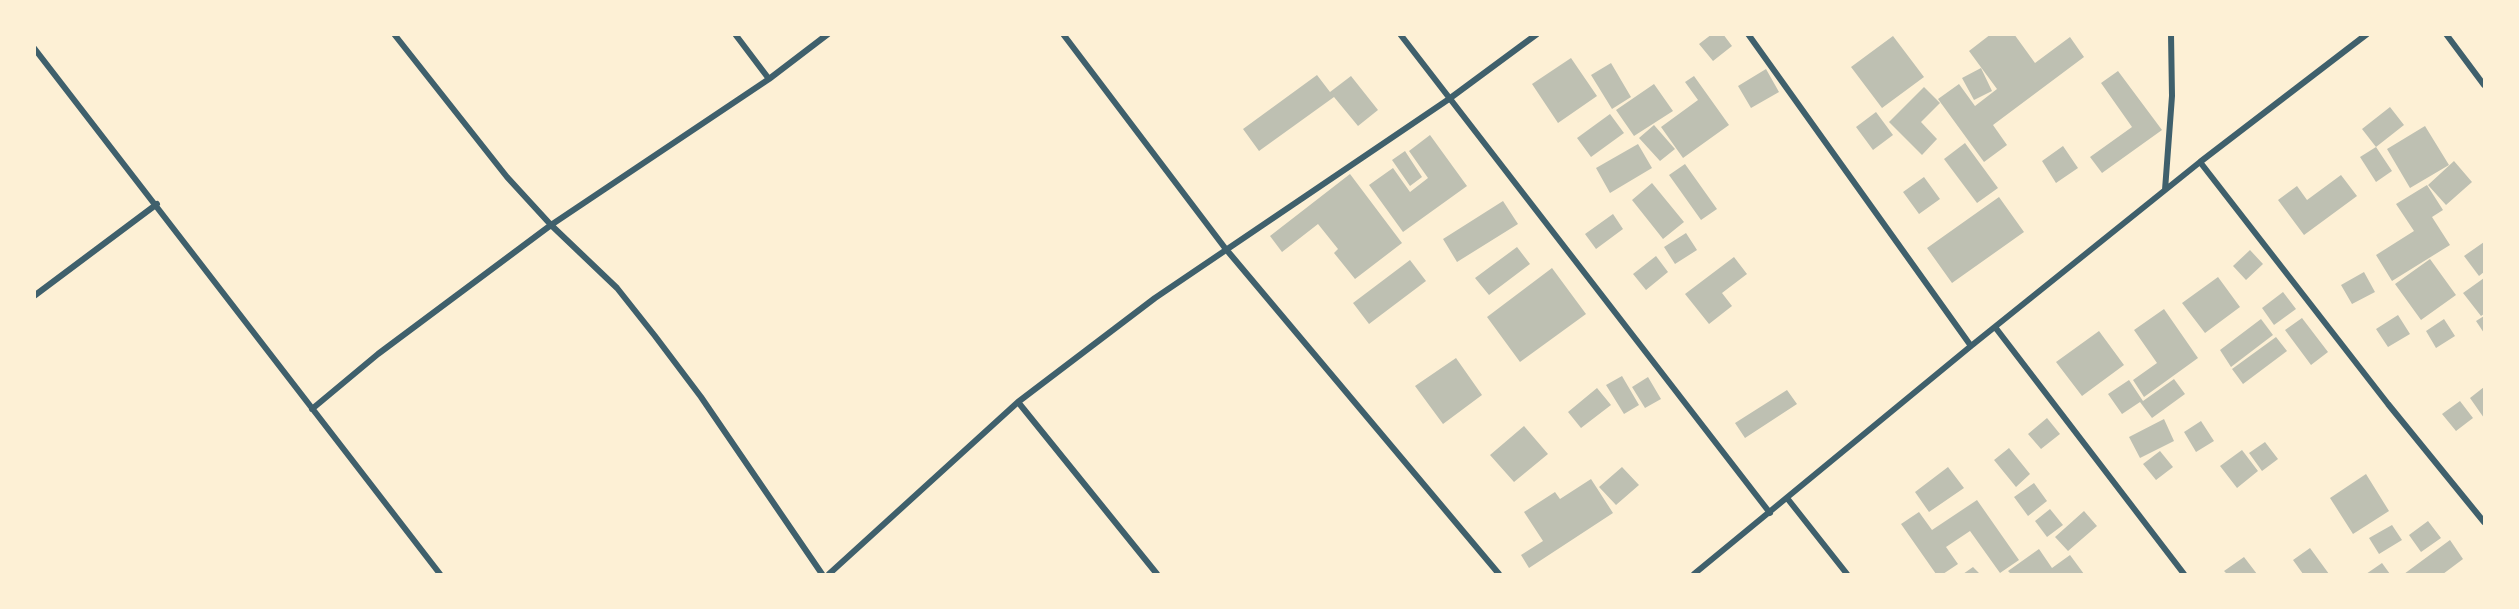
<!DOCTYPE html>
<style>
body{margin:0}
#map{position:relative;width:2519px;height:609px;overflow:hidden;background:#fdf0d5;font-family:Overpass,sans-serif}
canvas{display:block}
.frame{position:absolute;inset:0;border:36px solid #fdf0d5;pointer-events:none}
</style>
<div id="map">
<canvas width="2519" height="609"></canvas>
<div class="frame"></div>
</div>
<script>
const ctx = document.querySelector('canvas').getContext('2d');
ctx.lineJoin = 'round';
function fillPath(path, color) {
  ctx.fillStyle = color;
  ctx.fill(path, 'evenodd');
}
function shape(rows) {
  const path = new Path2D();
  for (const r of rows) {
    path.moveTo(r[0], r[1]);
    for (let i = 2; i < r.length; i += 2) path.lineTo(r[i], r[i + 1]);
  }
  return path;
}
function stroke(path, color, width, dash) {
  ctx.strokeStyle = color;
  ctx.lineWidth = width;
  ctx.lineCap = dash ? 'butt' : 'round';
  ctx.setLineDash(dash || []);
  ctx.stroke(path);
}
fillPath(shape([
 [1712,34,1723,34,1732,46,1713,61,1699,44],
 [1991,34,2014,34,2035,63,2070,37,2084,57,1993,125,2007,145,1984,162,1938,99,1959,84,1975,106,1997,89,1969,51],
 [1893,36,1924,77,1882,108,1851,67],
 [1571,58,1597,96,1558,123,1532,84],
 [1611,63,1631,97,1612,109,1591,75],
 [1981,68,1992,91,1974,100,1962,78],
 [1766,69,1779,92,1751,108,1738,86],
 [2118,71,2162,130,2102,173,2090,157,2132,127,2101,83],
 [1317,75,1330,92,1351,76,1378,110,1358,126,1334,97,1259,151,1243,129],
 [1694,76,1729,125,1683,158,1661,127,1698,100,1685,82],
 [1654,84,1673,111,1634,136,1616,110],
 [1924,87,1940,103,1921,122,1937,139,1922,155,1889,122],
 [2390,107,2404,125,2376,147,2362,129],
 [1876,112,1893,135,1873,150,1856,127],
 [1610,114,1624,133,1591,157,1577,138],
 [1654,125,1675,149,1660,161,1639,138],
 [2425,126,2449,165,2410,188,2387,149],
 [1430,135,1467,186,1403,232,1369,185,1393,168,1410,192,1428,178,1409,151],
 [1965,143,1998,188,1977,203,1944,159],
 [1638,144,1652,168,1610,193,1596,168],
 [2063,146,2078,168,2056,183,2042,161],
 [2376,147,2392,171,2376,182,2360,157],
 [1405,151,1422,177,1410,186,1392,160],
 [2454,161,2472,182,2446,205,2428,185],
 [1685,164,1717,209,1701,220,1669,175],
 [1350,174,1402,243,1355,279,1334,253,1338,249,1318,224,1282,252,1270,236],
 [2341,175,2357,196,2304,235,2278,200,2297,186,2307,200],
 [1924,177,1940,199,1919,214,1903,192],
 [1652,183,1684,222,1663,239,1632,200],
 [2427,185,2443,210,2432,217,2450,245,2392,281,2376,255,2414,231,2396,204],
 [1999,197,2024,232,1952,283,1927,248],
 [1503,201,1518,224,1457,262,1443,239],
 [1613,214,1623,229,1596,249,1585,234],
 [1686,233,1697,250,1675,264,1664,247],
 [2484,242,2484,272,2479,276,2464,256],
 [1517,247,1530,264,1489,295,1475,278],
 [2250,250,2263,264,2246,280,2233,266],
 [1656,256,1668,272,1646,290,1633,274],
 [1734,257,1747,274,1722,293,1732,306,1709,324,1685,294],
 [2430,259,2456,295,2421,320,2395,284],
 [1410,260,1426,281,1369,324,1353,303],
 [1552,268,1586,314,1520,362,1487,317],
 [2364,272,2375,292,2352,304,2341,285],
 [2218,277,2240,307,2205,333,2182,303],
 [2484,278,2484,314,2481,316,2463,293],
 [2283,292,2296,309,2274,325,2262,308],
 [2164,309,2198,358,2144,397,2133,380,2157,363,2134,330],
 [2398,315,2410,334,2388,347,2376,329],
 [2484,316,2484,333,2476,321],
 [2302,318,2328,352,2311,365,2285,330],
 [2261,319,2273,335,2231,367,2220,350],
 [2444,319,2455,336,2436,348,2426,331],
 [2099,331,2124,365,2082,396,2056,362],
 [2276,337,2287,351,2243,384,2232,369],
 [1456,358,1482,395,1443,424,1415,386],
 [1622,376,1639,405,1624,414,1606,385],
 [1648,377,1661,399,1645,408,1632,387],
 [2174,379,2185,394,2152,418,2140,402,2122,414,2108,394,2129,380,2143,401],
 [2484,387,2484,418,2470,398],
 [1597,388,1611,405,1581,428,1568,412],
 [1787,390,1797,404,1745,438,1735,423],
 [2460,401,2473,418,2456,431,2442,414],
 [2047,418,2060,434,2041,449,2028,434],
 [2164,419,2174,441,2140,458,2129,437],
 [2201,421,2214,441,2196,452,2184,432],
 [1524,426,1548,454,1514,482,1490,455],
 [2265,442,2278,459,2262,471,2249,453],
 [2009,448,2030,474,2016,487,1994,460],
 [2242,450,2258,471,2237,488,2220,466],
 [2160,451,2173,467,2156,480,2143,464],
 [1622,467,1639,485,1616,505,1599,487],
 [1948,467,1964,488,1929,512,1915,492],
 [2366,474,2389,511,2353,534,2330,498],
 [1591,479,1613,513,1529,568,1521,555,1543,541,1524,512,1555,492,1560,499],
 [2034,483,2047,501,2028,516,2014,497],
 [1977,500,2019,560,2000,573,1970,531,1946,547,1958,564,1943,574,1936,574,1901,524,1919,512,1932,530],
 [2050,509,2063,525,2047,537,2035,521],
 [2084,511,2097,526,2068,551,2055,537],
 [2428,521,2441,538,2421,552,2409,535],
 [2392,525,2402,540,2379,554,2369,538],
 [2450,540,2463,559,2443,574,2404,574],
 [2310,548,2329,574,2303,574,2293,560],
 [2039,549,2052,568,2070,555,2084,574,2011,574,2008,571],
 [2244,557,2257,574,2227,574,2224,571],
 [2382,563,2390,574,2366,574],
 [1973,567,1980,574,1963,574]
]), '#bec0b2');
stroke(shape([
 [394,34,507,177,551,225,617,288,655,336,701,397,822,574],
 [735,34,769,79],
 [1063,34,1225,248,1499,574],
 [1400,34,1770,513],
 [1748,34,1971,346],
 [2446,34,2484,85],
 [34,48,440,574],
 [2200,162,2388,404,2484,522],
 [2165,190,2172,96,2171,34],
 [34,296,157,204],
 [1995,327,2184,574],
 [1018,402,1157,574],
 [312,409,378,354,551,225,769,79,828,34],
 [1787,498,1847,574],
 [829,574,1018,402,1155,298,1449,99,1537,34],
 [1694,574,1971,346,2200,162,2367,34]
]), '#3f606c', 6);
</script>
